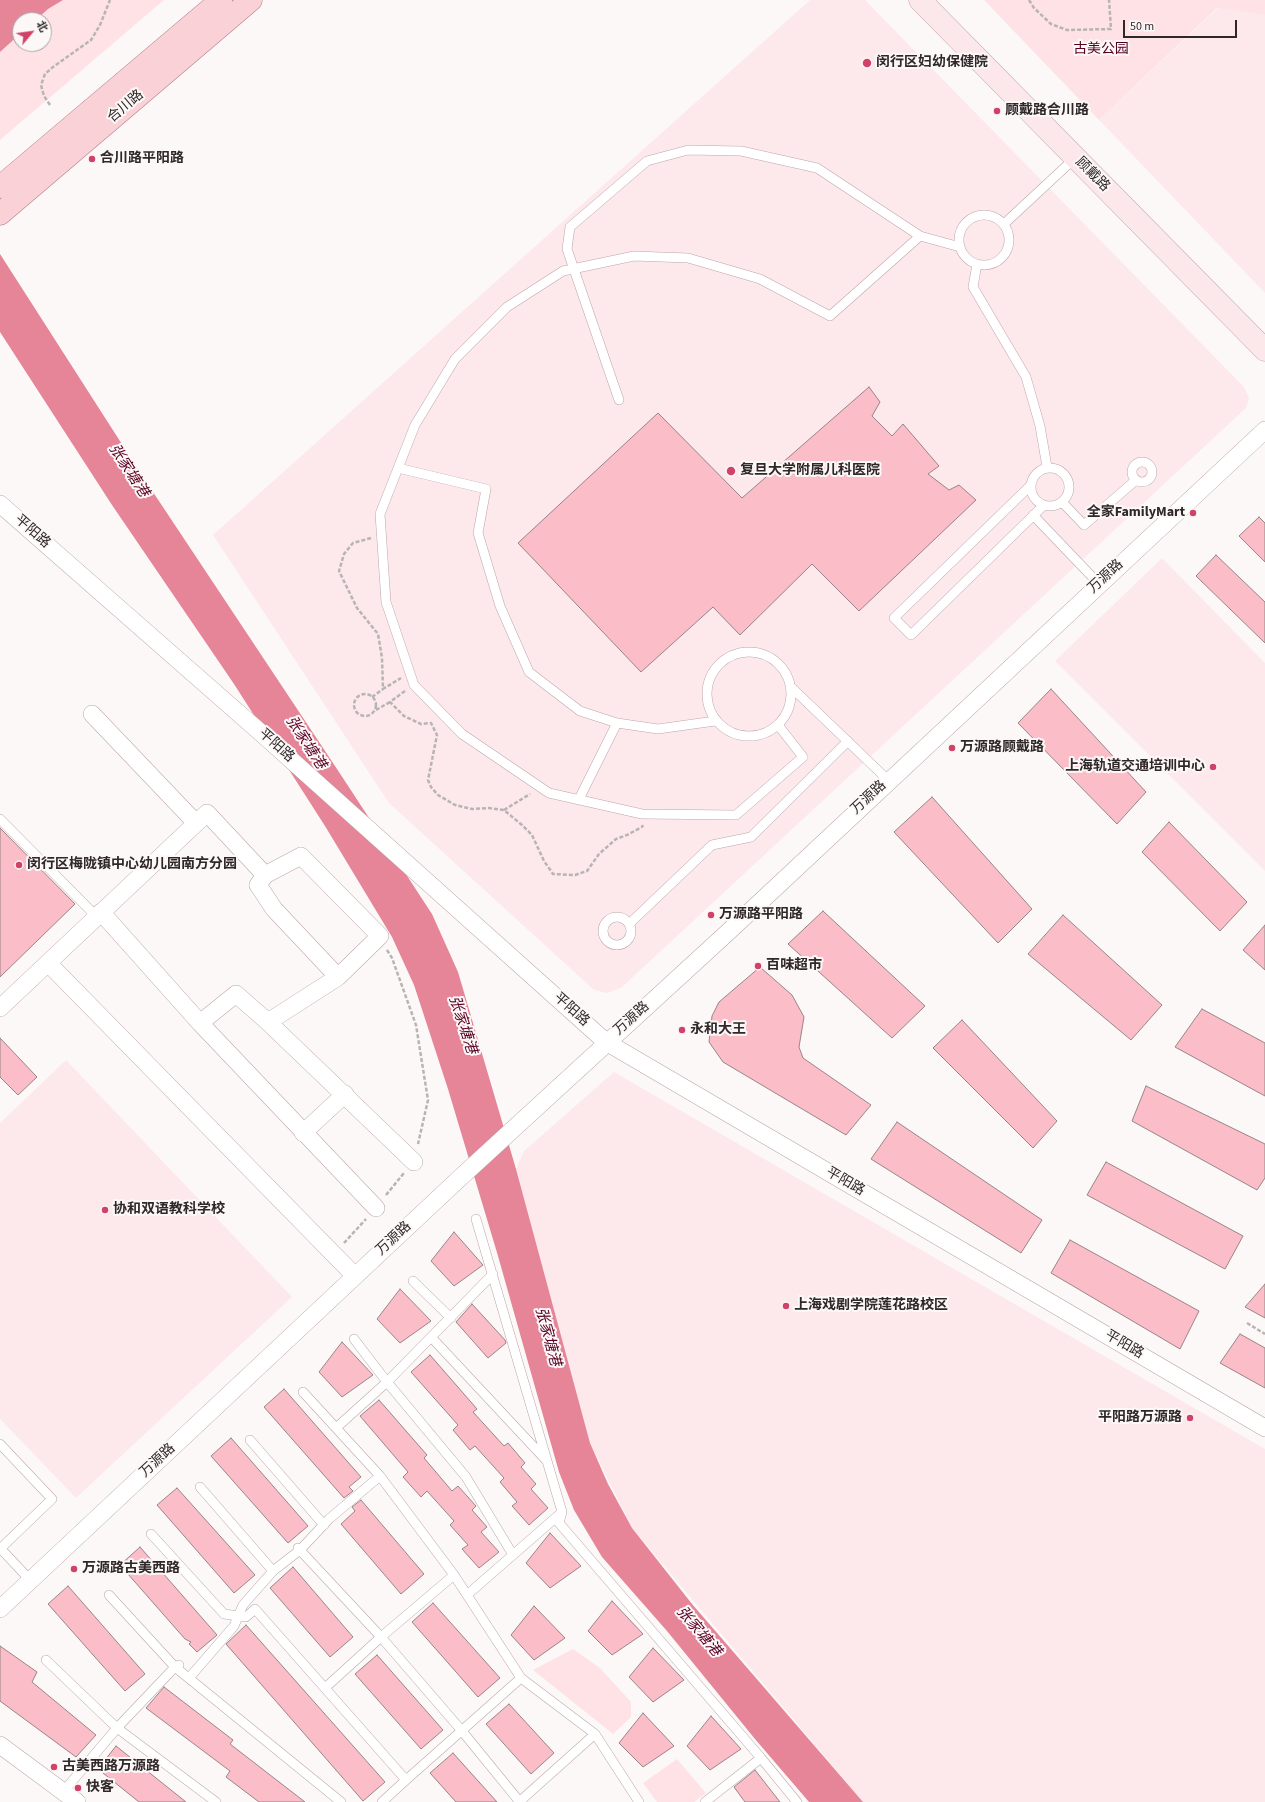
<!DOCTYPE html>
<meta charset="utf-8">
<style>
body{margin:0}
#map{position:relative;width:1265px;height:1802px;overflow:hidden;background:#fcf8f8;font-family:"Source Sans 3","Noto Sans SC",sans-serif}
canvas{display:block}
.north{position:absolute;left:12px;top:12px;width:40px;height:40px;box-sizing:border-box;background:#fcf8f8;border:1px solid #aaa4a5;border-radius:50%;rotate:61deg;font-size:11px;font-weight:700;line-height:16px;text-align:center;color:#2f2728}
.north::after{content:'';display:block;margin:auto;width:14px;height:18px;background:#d14269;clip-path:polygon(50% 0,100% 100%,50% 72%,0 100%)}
.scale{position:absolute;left:1123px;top:20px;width:114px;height:18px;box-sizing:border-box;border:2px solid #2f2728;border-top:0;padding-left:5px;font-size:12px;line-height:14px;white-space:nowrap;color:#2f2728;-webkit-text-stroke:3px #fcf8f8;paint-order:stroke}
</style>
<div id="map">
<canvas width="1265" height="1802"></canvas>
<div class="north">北</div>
<div class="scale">50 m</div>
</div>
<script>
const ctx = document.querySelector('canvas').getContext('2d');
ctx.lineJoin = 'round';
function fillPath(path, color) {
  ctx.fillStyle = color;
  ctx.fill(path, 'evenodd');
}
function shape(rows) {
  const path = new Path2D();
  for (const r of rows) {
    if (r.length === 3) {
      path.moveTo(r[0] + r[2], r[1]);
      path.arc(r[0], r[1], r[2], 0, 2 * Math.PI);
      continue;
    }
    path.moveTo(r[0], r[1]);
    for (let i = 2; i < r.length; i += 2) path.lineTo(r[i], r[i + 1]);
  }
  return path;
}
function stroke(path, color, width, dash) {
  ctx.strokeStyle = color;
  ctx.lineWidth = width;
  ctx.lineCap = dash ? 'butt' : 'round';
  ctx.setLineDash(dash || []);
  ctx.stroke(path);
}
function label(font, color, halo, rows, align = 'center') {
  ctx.font = font + ' "Source Sans 3","Noto Sans SC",sans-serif';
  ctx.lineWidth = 4;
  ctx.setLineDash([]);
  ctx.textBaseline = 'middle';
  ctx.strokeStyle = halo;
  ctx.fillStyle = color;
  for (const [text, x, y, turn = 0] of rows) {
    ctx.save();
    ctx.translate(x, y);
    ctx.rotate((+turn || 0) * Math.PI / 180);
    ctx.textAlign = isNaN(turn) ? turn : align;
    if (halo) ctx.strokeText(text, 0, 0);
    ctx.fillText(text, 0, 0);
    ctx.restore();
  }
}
fillPath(shape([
 [810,0,865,0,1244,387,1249,398,1246,408,621,988,607,993,594,990,389,803,213,535],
 [1218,8,1265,15,1265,293,1099,120],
 [1162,558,1265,663,1265,871,1055,661],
 [66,1060,292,1297,76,1498,0,1419,0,1123],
 [614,1072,1265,1449,1265,1802,863,1802,632,1528,590,1443,516,1169,524,1151]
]), '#fde9ec');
fillPath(shape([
 [63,0,164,0,0,140,0,52,20,34,20,44,44,44,44,20,36,20,48,9],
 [984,0,1265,0,1265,15,1217,8,1099,120],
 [573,1649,600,1668,631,1702,631,1717,613,1734,533,1670],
 [677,1759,706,1793,694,1802,657,1802,643,1783]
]), '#fee2e6');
fillPath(shape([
 [0,0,63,0,48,9,36,20,20,20,20,34,0,52],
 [0,254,143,477,337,769,432,914,458,972,516,1169,590,1443,608,1484,632,1528,692,1604,863,1802,809,1802,755,1739,667,1631,602,1557,574,1510,559,1472,498,1256,448,1089,414,985,392,937,325,826,234,684,112,505,0,332]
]), '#e58597');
const building = shape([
 [869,387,880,402,872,416,892,436,903,424,939,466,928,474,949,490,959,485,976,500,859,611,812,564,740,635,713,607,641,672,518,543,658,413,742,498,869,387],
 [1259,517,1265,523,1265,562,1239,536,1259,517],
 [1216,555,1265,602,1265,643,1196,576,1216,555],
 [1051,689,1146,792,1117,824,1018,723,1051,689],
 [932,797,1032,909,998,943,894,832,932,797],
 [1169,822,1247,902,1220,931,1142,852,1169,822],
 [0,828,75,904,0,977,0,828],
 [823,911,925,1006,892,1038,788,944,823,911],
 [1063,915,1162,1005,1131,1040,1028,954,1063,915],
 [1265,925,1265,970,1243,950,1265,925],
 [760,967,792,995,804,1017,799,1047,803,1058,871,1105,846,1135,723,1062,709,1042,712,1016,719,1002,760,967],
 [1202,1009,1265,1043,1265,1096,1175,1047,1202,1009],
 [962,1020,1057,1121,1033,1148,933,1048,962,1020],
 [0,1038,37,1077,18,1095,0,1077,0,1038],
 [1146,1086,1265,1144,1265,1178,1257,1190,1132,1121,1146,1086],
 [897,1122,1042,1220,1021,1253,871,1159,897,1122],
 [1106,1162,1243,1236,1225,1269,1087,1195,1106,1162],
 [454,1232,483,1265,454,1286,431,1261,454,1232],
 [1070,1240,1199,1311,1180,1349,1051,1273,1070,1240],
 [1265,1284,1265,1318,1245,1307,1265,1284],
 [400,1289,431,1321,400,1343,377,1319,400,1289],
 [472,1304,505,1340,506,1343,488,1358,456,1322,472,1304],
 [1240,1334,1265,1348,1265,1388,1220,1363,1240,1334],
 [342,1342,373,1375,342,1397,319,1372,342,1342],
 [430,1355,477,1409,473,1412,504,1446,508,1443,525,1463,521,1467,536,1484,531,1489,548,1508,529,1525,512,1506,517,1502,500,1482,504,1478,475,1446,470,1450,453,1430,458,1425,411,1372,430,1355],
 [284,1389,361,1477,349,1487,353,1491,344,1498,264,1407,284,1389],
 [379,1400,427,1455,424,1458,452,1491,458,1486,476,1506,472,1510,487,1527,481,1532,499,1552,479,1568,462,1549,468,1545,450,1525,454,1521,427,1491,421,1497,403,1477,408,1472,360,1416,379,1400],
 [231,1438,308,1526,288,1543,211,1456,231,1438],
 [177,1488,255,1575,234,1593,157,1505,177,1488],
 [361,1500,424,1574,401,1594,341,1524,355,1511,352,1507,361,1500],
 [550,1533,581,1566,550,1588,526,1563,550,1533],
 [140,1547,217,1635,197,1652,189,1644,191,1642,185,1639,120,1565,140,1547],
 [293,1567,353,1637,330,1657,270,1588,293,1567],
 [68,1586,145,1674,125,1691,48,1604,68,1586],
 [612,1601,643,1634,612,1655,588,1631,612,1601],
 [433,1603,500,1678,478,1697,412,1622,433,1603],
 [534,1606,565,1638,534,1660,511,1635,534,1606],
 [246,1625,385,1782,363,1801,226,1644,246,1625],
 [0,1646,37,1672,32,1682,96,1735,76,1757,0,1701,0,1646],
 [653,1648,684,1680,653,1702,629,1677,653,1648],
 [377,1655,443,1730,421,1749,355,1674,377,1655],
 [164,1687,233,1740,230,1744,305,1802,259,1802,226,1777,230,1771,146,1708,164,1687],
 [509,1704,554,1753,531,1774,486,1724,509,1704],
 [643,1713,674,1746,643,1767,619,1743,643,1713],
 [711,1716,741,1749,710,1770,687,1746,711,1716],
 [116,1746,186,1802,139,1802,98,1769,116,1746],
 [453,1753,497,1802,456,1802,430,1773,453,1753],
 [755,1770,780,1802,745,1802,734,1787,755,1770]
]);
fillPath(building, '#fbbdc7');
stroke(building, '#998487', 1);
const lane = shape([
 [984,240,25],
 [1004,224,1075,158],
 [977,264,973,287,1026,377,1040,426,1047,467],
 [619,400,567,249,570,227,647,161,688,150,741,151,817,168,920,236],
 [1142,472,10],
 [1050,487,19],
 [398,468,486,489,478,533,500,606,529,672,580,711,617,723,658,729,715,721],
 [1031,485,894,618,911,635,1044,505],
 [1062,502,1084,525,1136,480],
 [1033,515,1099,584],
 [749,694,42],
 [791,687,888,780],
 [778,725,803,757,736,815,642,814,549,793,462,734,414,685,386,602,380,514,415,425,455,359,507,307,563,271,634,256,688,258,760,279,830,316,920,236,960,247],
 [579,799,617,723],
 [0,819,97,917],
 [617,931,14],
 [629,924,712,845,751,837,848,741],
 [476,1219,562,1512,559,1523,761,1758,797,1802],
 [413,1281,451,1318],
 [432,1338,546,1460],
 [354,1339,387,1382,466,1477,513,1555],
 [303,1392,380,1476,454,1575,521,1678,595,1734],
 [336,1428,387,1382,493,1274],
 [250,1440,324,1525],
 [0,1444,52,1499,0,1549],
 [200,1487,273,1571],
 [151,1534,224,1614,246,1617,255,1609,406,1780,382,1802],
 [0,1548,31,1581],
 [298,1548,381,1637,462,1731,519,1801],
 [109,1595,175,1667,341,1802],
 [467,1595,561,1513],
 [46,1660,117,1728,216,1802],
 [189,1678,234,1626,243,1605,273,1571,300,1550,329,1519,380,1476],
 [325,1688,381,1637,454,1575],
 [406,1780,521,1678],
 [63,1792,117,1728,175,1667,179,1665],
 [519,1802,595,1734,639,1802],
 [705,1802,761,1758]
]);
const street = shape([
 [0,504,260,732,606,1042,1265,1428],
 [92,714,196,823],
 [301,856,380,936,338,977,274,909,258,885,265,875,301,856],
 [101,912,200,1023,236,994,268,1022,414,1162],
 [48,963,355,1276],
 [0,1008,207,813,265,875],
 [268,1022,338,977],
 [200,1023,376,1208],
 [303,1133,345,1094],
 [0,1609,462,1176,727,933,1265,430],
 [0,1745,77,1802]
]);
const secondary = shape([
 [920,0,1265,350]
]);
const primary = shape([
 [0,187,221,0],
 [0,214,251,0]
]);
stroke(lane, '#bca6a9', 10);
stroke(street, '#bca6a9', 18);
stroke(secondary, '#bca6a9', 23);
stroke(primary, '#b08189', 23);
stroke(shape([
 [1029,0,1034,8,1051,24,1067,30,1111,29,1109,0],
 [50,105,44,96,41,85,45,74,53,67,91,40,100,25,110,0],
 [371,538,353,543,344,554,339,571,357,608,378,634,382,658,383,689,401,678],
 [405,691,390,702,404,716,421,724,431,723,437,735,428,780,431,787,438,795,455,805,472,809,489,808,504,810,522,825,532,835,544,861,553,874,575,875,587,871,599,854,616,839,627,835,642,827,643,825],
 [365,705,11],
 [372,697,383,689],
 [376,710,390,702],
 [504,810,530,794],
 [387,950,392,958,416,1025,428,1100,418,1144],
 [386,1195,404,1173],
 [344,1243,366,1219],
 [1247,1323,1265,1334]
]), '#b9b4b4', 2.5, [4, 2]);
stroke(lane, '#fff', 9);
stroke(street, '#fff', 17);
stroke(secondary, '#fce8eb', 22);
stroke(primary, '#fad1d7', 22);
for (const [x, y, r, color] of [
 [867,63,5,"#d14269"],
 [997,111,4,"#d14269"],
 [92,159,4,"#d14269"],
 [731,471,5,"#d14269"],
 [1193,513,4,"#d14269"],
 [952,748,4,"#d14269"],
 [1213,767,4,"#d14269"],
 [19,865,4,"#d14269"],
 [711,915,4,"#d14269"],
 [758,966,4,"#d14269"],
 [682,1030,4,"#d14269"],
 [105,1210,4,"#d14269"],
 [786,1306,4,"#d14269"],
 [1190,1418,4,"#d14269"],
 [74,1569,4,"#d14269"],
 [54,1767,4,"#d14269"],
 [78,1788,4,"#d14269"]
]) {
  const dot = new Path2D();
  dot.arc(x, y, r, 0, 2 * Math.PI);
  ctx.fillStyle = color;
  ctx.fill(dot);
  stroke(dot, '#fcf8f8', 1.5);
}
label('14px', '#580020', '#fcf8f8', [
 ["古美公园",1101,50]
]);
label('bold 14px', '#2f2728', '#fcf8f8', [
 ["闵行区妇幼保健院",876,63],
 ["顾戴路合川路",1005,111],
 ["合川路平阳路",100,159],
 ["复旦大学附属儿科医院",740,471],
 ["全家FamilyMart",1185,513,"right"],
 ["万源路顾戴路",960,748],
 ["上海轨道交通培训中心",1205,767,"right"],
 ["闵行区梅陇镇中心幼儿园南方分园",27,865],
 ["万源路平阳路",719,915],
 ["百味超市",766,966],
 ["永和大王",690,1030],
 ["协和双语教科学校",113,1210],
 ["上海戏剧学院莲花路校区",794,1306],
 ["平阳路万源路",1182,1418,"right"],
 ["万源路古美西路",82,1569],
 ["古美西路万源路",62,1767],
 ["快客",86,1788]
], 'left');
label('14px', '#2f2728', '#fcf8f8', [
 ["合川路",126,107,-40],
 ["顾戴路",1092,175,45],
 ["平阳路",32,532,41],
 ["万源路",1106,577,-43],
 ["平阳路",276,746,42],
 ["万源路",869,798,-43],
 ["平阳路",571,1010,42],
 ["万源路",632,1019,-42],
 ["平阳路",845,1182,30],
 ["万源路",394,1239,-43],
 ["平阳路",1124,1345,30],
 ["万源路",158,1461,-43]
]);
label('italic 15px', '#5a0022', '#fcf8f8', [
 ["张家塘港",128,471,57],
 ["张家塘港",305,743,57],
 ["张家塘港",462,1025,72],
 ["张家塘港",547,1337,75],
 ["张家塘港",698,1632,50]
]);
</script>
